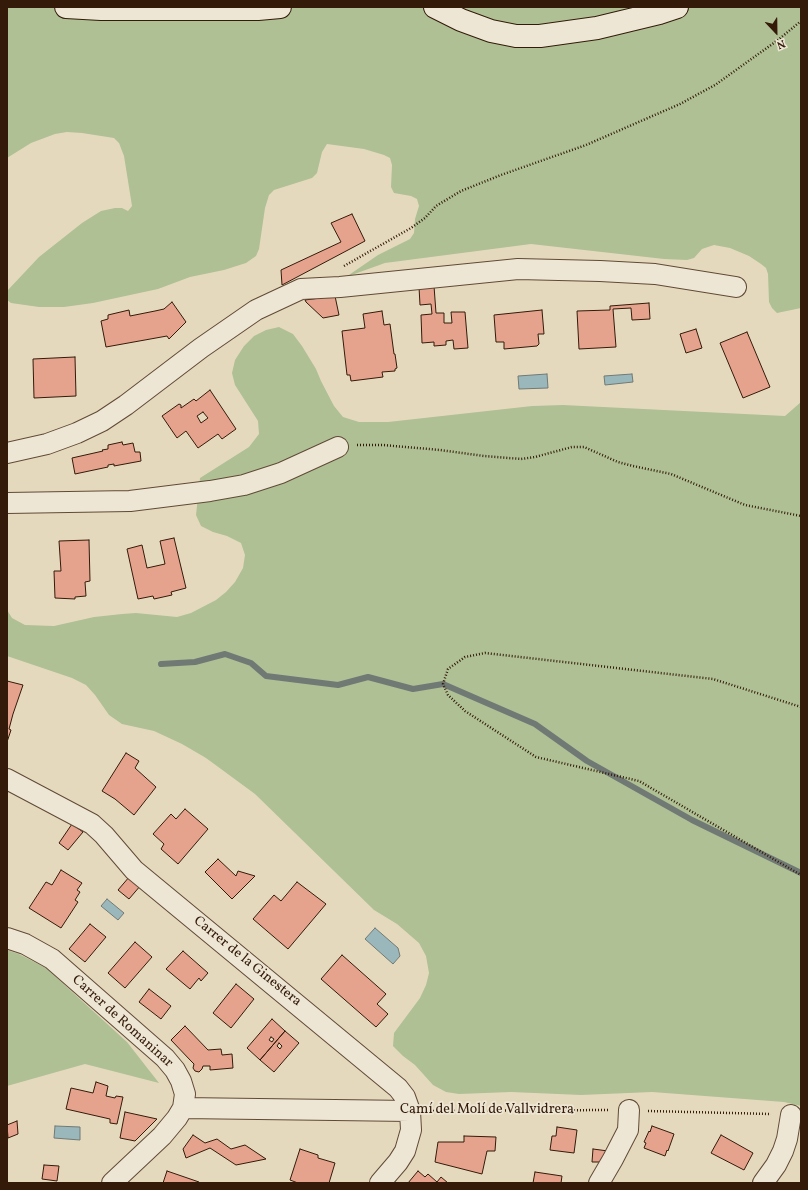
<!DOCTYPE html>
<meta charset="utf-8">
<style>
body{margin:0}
#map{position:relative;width:808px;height:1190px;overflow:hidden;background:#e5d9bd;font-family:Vollkorn,serif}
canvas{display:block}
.frame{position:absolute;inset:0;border:8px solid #331a09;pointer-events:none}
.north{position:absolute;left:756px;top:12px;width:40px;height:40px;-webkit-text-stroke:3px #eee6d4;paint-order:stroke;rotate:158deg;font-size:11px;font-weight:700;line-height:16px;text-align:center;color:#331a09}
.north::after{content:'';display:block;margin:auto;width:14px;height:18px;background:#331a09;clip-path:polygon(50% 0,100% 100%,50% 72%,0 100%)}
</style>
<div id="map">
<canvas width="808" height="1190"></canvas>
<div class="frame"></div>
<div class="north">N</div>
</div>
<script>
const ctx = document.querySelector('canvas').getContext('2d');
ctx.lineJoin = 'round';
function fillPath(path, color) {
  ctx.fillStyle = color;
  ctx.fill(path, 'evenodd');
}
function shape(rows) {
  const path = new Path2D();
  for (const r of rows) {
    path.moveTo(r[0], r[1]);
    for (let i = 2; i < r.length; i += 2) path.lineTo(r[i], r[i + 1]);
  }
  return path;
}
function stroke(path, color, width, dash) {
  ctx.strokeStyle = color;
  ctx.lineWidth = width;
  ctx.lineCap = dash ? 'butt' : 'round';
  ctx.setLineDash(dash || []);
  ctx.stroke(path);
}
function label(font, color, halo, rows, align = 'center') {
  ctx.font = font + ' Vollkorn,serif';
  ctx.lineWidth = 3.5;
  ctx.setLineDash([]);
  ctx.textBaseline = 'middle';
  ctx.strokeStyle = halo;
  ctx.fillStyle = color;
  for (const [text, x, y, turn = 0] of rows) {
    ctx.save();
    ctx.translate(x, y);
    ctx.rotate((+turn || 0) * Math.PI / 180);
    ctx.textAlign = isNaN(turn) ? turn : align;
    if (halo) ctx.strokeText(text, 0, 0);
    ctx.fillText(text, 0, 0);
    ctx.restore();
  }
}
fillPath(shape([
 [7,7,801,7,801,308,777,313,772,308,769,302,768,274,766,268,761,264,749,256,730,248,714,245,702,249,694,258,687,260,664,259,531,244,385,263,346,277,378,255,410,239,414,233,415,219,419,206,417,199,411,196,394,193,391,187,392,165,390,158,384,155,364,149,327,144,322,152,317,173,312,178,274,190,269,195,265,208,259,249,256,256,246,263,224,270,190,277,158,289,93,303,64,307,39,307,11,303,7,300,7,291,39,257,82,223,101,211,115,208,122,208,128,211,132,206,124,156,119,143,114,138,82,133,67,132,55,134,31,143,7,158],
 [279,327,293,334,302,346,316,369,321,381,334,406,343,417,359,422,388,422,532,406,563,405,785,416,801,402,801,1106,784,1102,652,1092,581,1095,511,1092,459,1094,446,1092,433,1085,415,1065,403,1056,393,1046,394,1033,420,998,426,985,429,973,426,956,419,943,397,924,374,910,255,794,206,758,182,744,154,731,122,724,109,715,95,695,86,685,72,678,7,656,7,610,12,618,25,625,54,626,94,617,122,614,136,613,177,617,191,613,216,600,226,592,235,582,243,568,245,555,241,543,227,536,213,532,201,526,196,515,200,478,249,447,259,434,258,421,235,385,232,373,235,360,244,346,254,336,266,330],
 [7,950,19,954,46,968,127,1042,159,1083,85,1064,7,1086]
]), '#afc095');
const water = shape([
 [547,374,548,388,519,389,518,376,547,374],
 [632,374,633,382,605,385,604,376,632,374],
 [107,899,124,913,118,920,101,906,107,899],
 [375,928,398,948,400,956,393,964,365,939,375,928],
 [55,1126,80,1127,80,1140,54,1138,55,1126]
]);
fillPath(water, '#9ab8bb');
stroke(water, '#717974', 1);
stroke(shape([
 [161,664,195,662,225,654,251,663,266,676,338,685,368,677,413,689,443,684,535,724,587,761,692,820,801,873]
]), '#717974', 6);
const building = shape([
 [352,214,365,241,282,285,281,270,341,242,331,223,352,214],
 [434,286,436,313,444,313,444,323,452,323,451,312,465,312,468,348,454,349,453,340,446,341,446,345,434,346,434,342,422,343,421,315,432,314,431,304,420,305,419,287,434,286],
 [335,296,339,315,323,318,306,302,305,300,335,296],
 [172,302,186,322,169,339,167,336,106,347,101,321,108,319,108,315,129,310,130,316,155,311,164,309,172,302],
 [649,303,650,319,632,320,631,308,613,309,616,347,579,349,577,311,610,310,610,306,649,303],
 [542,310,544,334,538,334,539,344,537,346,504,349,504,342,496,342,494,315,542,310],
 [382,311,384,325,390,324,394,354,395,354,397,368,395,369,395,371,382,372,383,377,351,381,350,375,347,375,342,331,365,328,363,314,382,311],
 [696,329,702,348,686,353,680,334,696,329],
 [747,332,770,387,743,398,720,343,747,332],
 [75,357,76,396,34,398,33,359,75,357],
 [210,390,236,429,222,439,218,434,198,448,186,431,177,438,162,416,179,404,181,405,181,408,194,399,196,401,210,390],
 [203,412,208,418,201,423,197,416,203,412],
 [122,442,123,445,133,443,135,452,140,452,141,461,114,466,114,464,108,465,108,467,75,474,72,458,103,451,102,450,108,449,108,445,122,442],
 [174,538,186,588,171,592,172,595,154,599,153,596,138,599,127,549,142,545,147,568,165,564,160,541,174,538],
 [89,540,90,581,85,582,86,596,75,597,75,599,55,598,54,571,61,571,59,541,89,540],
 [7,681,23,685,13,714,9,729,11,730,7,742,7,681],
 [126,753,139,761,135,768,156,787,134,815,115,799,102,791,126,753],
 [185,809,208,829,178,864,161,849,164,844,153,834,171,814,176,819,185,809],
 [72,824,83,832,68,850,59,843,72,824],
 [218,859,236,876,238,871,255,876,232,899,205,872,218,859],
 [61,870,82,883,77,890,80,892,75,900,78,902,61,928,29,908,46,882,52,885,61,870],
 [130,876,141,885,129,899,118,890,130,876],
 [297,882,326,904,288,949,253,919,274,895,281,901,297,882],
 [90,924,106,937,85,962,69,949,90,924],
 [135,942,152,957,125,988,108,973,135,942],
 [183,951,208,973,201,981,199,978,190,989,166,969,183,951],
 [342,955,386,994,377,1004,388,1014,376,1027,321,979,342,955],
 [236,984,254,999,231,1028,213,1013,236,984],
 [149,989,171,1006,161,1019,139,1002,149,989],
 [272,1019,285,1031,260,1060,247,1048,272,1019],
 [271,1037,274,1039,272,1042,269,1040,271,1037],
 [185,1026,208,1050,221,1049,222,1055,232,1054,233,1068,210,1070,210,1066,203,1066,202,1069,199,1072,195,1071,193,1068,194,1064,191,1061,171,1040,185,1026],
 [285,1031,299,1043,274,1072,260,1060,285,1031],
 [279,1043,282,1046,280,1049,277,1046,279,1043],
 [96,1082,108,1086,106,1096,115,1098,116,1096,123,1097,117,1124,110,1123,110,1119,66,1109,71,1088,93,1093,96,1082],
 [125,1112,157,1119,135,1141,120,1138,125,1112],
 [17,1121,18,1134,8,1138,7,1125,17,1121],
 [652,1126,674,1134,668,1151,667,1150,665,1156,644,1148,646,1143,644,1142,649,1131,650,1132,652,1126],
 [557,1127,577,1130,574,1153,550,1150,552,1136,556,1136,557,1127],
 [193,1135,205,1143,217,1139,231,1149,245,1145,266,1159,236,1165,210,1148,186,1158,183,1149,193,1135],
 [721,1135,753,1153,744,1170,711,1153,721,1135],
 [464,1136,496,1137,495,1151,487,1151,482,1174,435,1162,438,1142,464,1142,464,1136],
 [300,1149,318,1155,318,1158,335,1163,329,1183,298,1183,290,1180,300,1149],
 [593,1149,608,1151,601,1162,592,1162,593,1149],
 [44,1165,59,1166,57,1181,42,1179,44,1165],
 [167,1171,199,1182,198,1183,163,1183,167,1171],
 [418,1171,425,1177,428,1174,437,1182,441,1177,448,1183,408,1183,418,1171],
 [535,1172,562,1176,561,1183,533,1183,535,1172]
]);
fillPath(building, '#e5a38e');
stroke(building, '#331a09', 1);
const minor = shape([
 [7,453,47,444,77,433,102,421,126,405,201,348,256,310,301,289,340,287,518,269,600,271,655,274,736,287],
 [7,503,130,501,210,491,244,485,281,473,338,447],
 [7,779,92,824,104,835,134,870,398,1088,405,1097,410,1111,411,1130,405,1151,398,1162,380,1183],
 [7,938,25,944,52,959,165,1058,175,1070,181,1081,185,1094,183,1108,177,1118,162,1136,112,1183],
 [183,1108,410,1111],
 [599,1183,613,1159,628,1130,629,1110],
 [763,1183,776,1165,783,1151,787,1139,791,1115]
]);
const secondary = shape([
 [66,7,101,9,258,9,280,7],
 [435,7,461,20,491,31,516,36,540,36,597,28,659,13,677,7]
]);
stroke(minor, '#604a36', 22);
stroke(secondary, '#331a09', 24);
stroke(shape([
 [344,266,411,228,425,218,436,206,461,191,501,175,586,145,680,104,715,85,778,40,801,21],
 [357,445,383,445,440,450,484,456,521,459,535,457,572,447,584,447,618,462,633,466,671,474,745,505,801,516],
 [801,707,713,679,485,653,465,657,448,669,443,684,448,695,465,711,536,757,639,781,801,875],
 [430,1111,609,1110],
 [648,1111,771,1114]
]), '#331a09', 2.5, [1, 2]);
stroke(minor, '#eee6d4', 20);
stroke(secondary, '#eee6d4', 22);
label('14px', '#331a09', '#eee6d4', [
 ["Carrer de la Ginestera",247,962,39],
 ["Carrer de Romaninar",122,1022,42],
 ["Camí del Molí de Vallvidrera",487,1110]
]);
</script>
